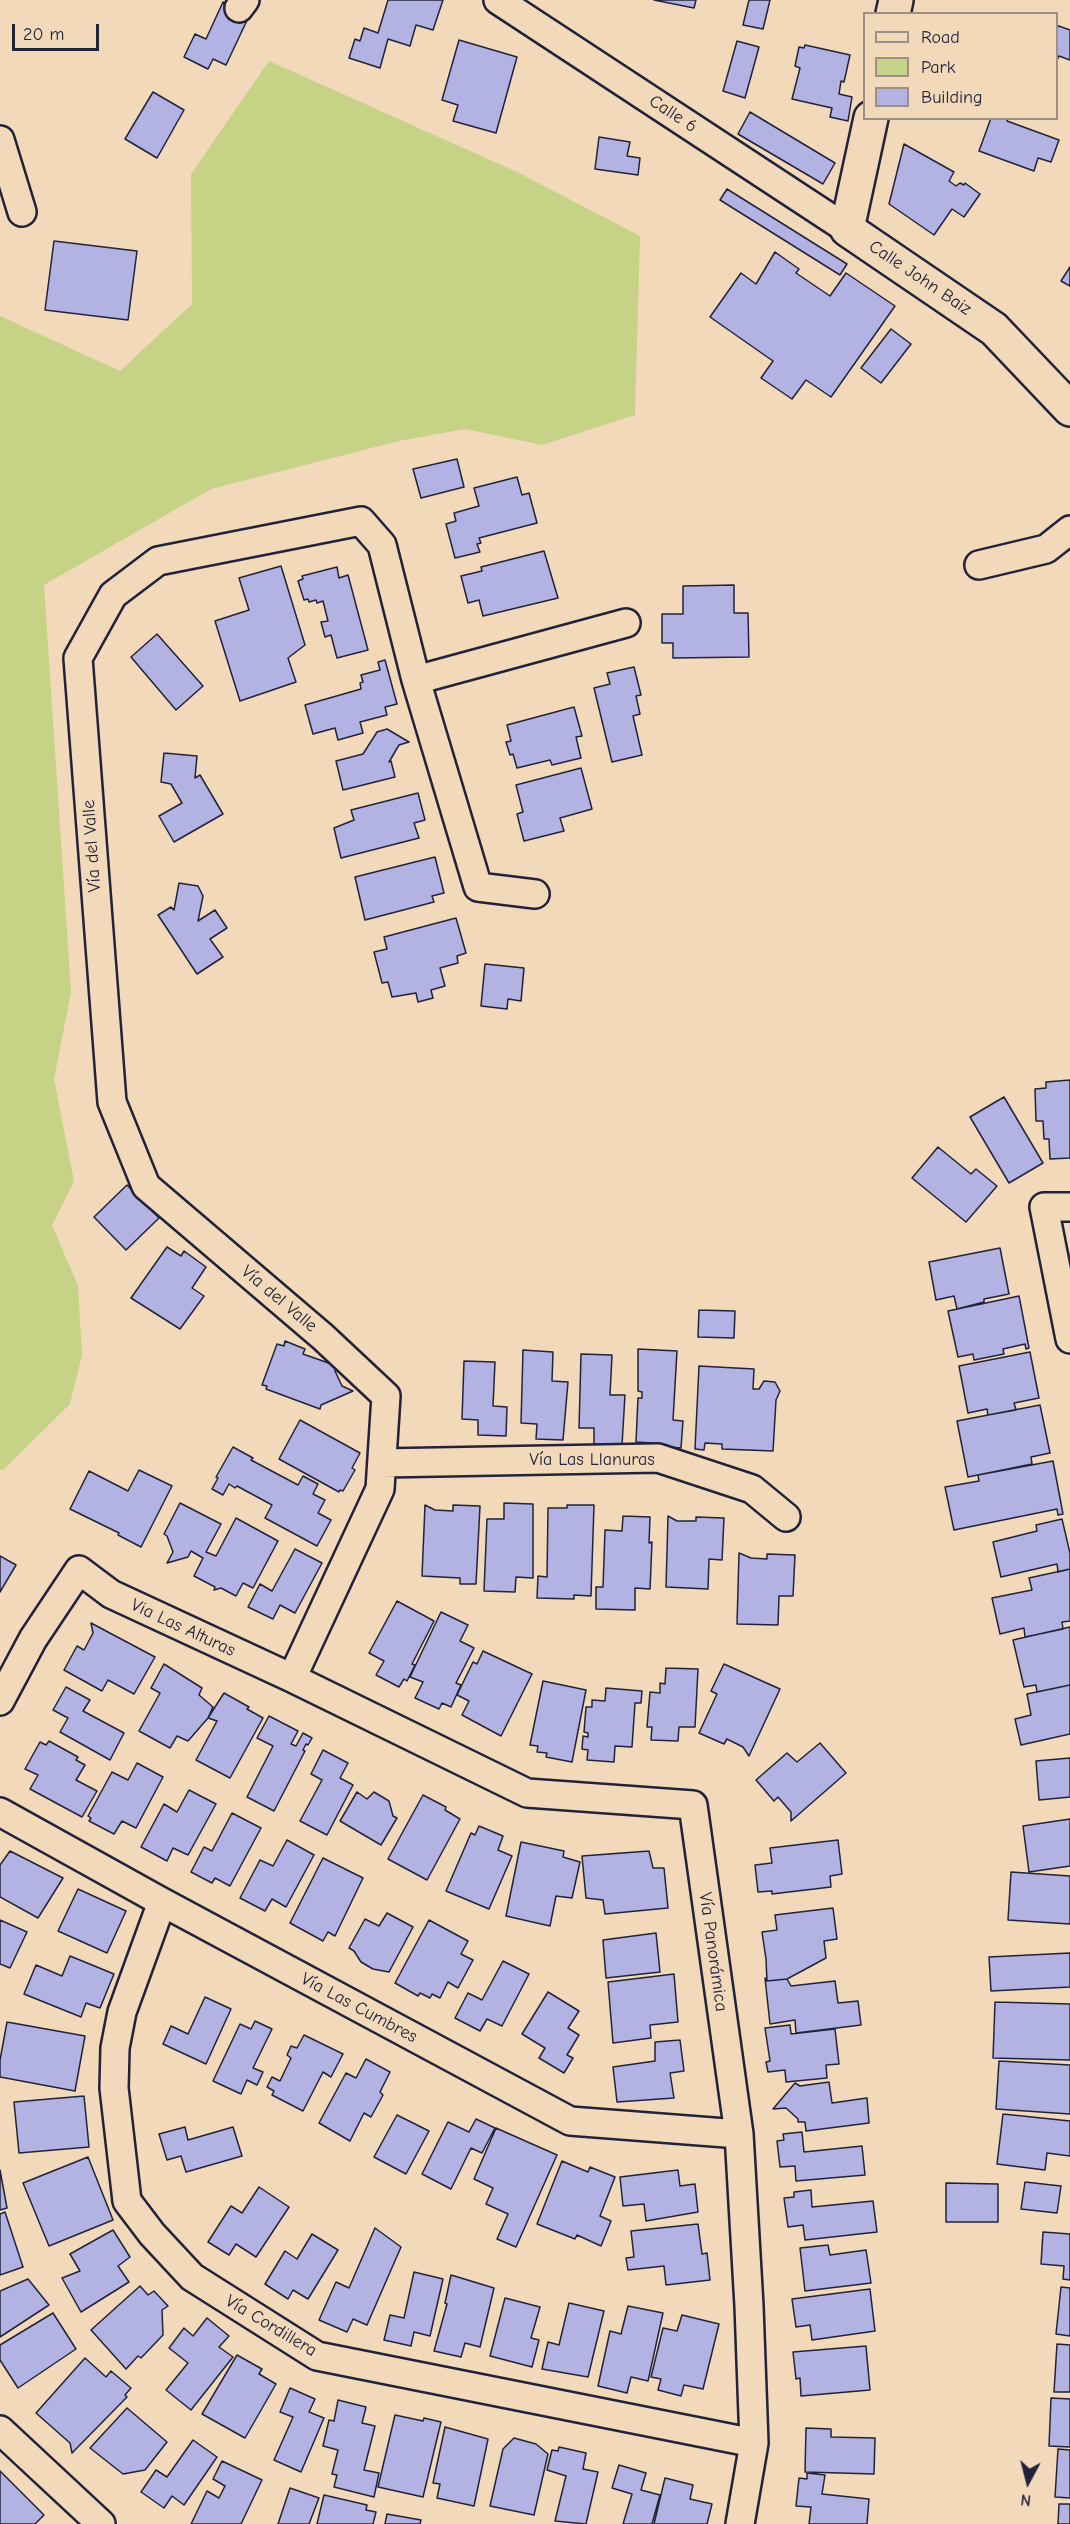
<!DOCTYPE html>
<meta charset="utf-8">
<style>
body{margin:0}
#map{position:relative;width:1070px;height:2524px;overflow:hidden;background:#f1d9b9;font-family:"Comic Neue",sans-serif}
canvas{display:block}
.legend{position:absolute;left:863px;top:12px;width:195px;height:108px;box-sizing:border-box;background:#f1d9b9;border:2px solid #9e9087;margin:0;padding:8px 10px;list-style:none;font-size:18px;color:#22223b}
.legend li{display:flex;align-items:center;gap:12px;height:30px}
.legend b{width:30px;border:2px solid #9e9087}
.north{position:absolute;left:998px;top:2452px;width:60px;height:60px;-webkit-text-stroke:4px #f1d9b9;paint-order:stroke;rotate:187deg;font-size:16px;font-weight:700;line-height:24px;text-align:center;color:#22223b}
.north::after{content:'';display:block;margin:auto;width:21px;height:27px;background:#22223b;clip-path:polygon(50% 0,100% 100%,50% 72%,0 100%)}
.scale{position:absolute;left:12px;top:24px;width:87px;height:27px;box-sizing:border-box;border:3px solid #22223b;border-top:0;padding-left:8px;font-size:18px;line-height:21px;white-space:nowrap;color:#22223b;-webkit-text-stroke:4px #f1d9b9;paint-order:stroke}
</style>
<div id="map">
<canvas width="1070" height="2524"></canvas>
<ul class="legend">
<li><b style="height:8px;background:#f1d9b9"></b>Road</li>
<li><b style="height:16px;background:#c6d386"></b>Park</li>
<li><b style="height:16px;background:#b2b2e3"></b>Building</li>
</ul>
<div class="north">N</div>
<div class="scale">20 m</div>
</div>
<script>
const ctx = document.querySelector('canvas').getContext('2d');
ctx.lineJoin = 'round';
function fillPath(path, color) {
  ctx.fillStyle = color;
  ctx.fill(path, 'evenodd');
}
function shape(rows) {
  const path = new Path2D();
  for (const r of rows) {
    path.moveTo(r[0], r[1]);
    for (let i = 2; i < r.length; i += 2) path.lineTo(r[i], r[i + 1]);
  }
  return path;
}
function stroke(path, color, width, dash) {
  ctx.strokeStyle = color;
  ctx.lineWidth = width;
  ctx.lineCap = dash ? 'butt' : 'round';
  ctx.setLineDash(dash || []);
  ctx.stroke(path);
}
function label(font, color, halo, rows, align = 'center') {
  ctx.font = font + ' "Comic Neue",sans-serif';
  ctx.lineWidth = 4.5;
  ctx.setLineDash([]);
  ctx.textBaseline = 'middle';
  ctx.strokeStyle = halo;
  ctx.fillStyle = color;
  for (const [text, x, y, turn = 0] of rows) {
    ctx.save();
    ctx.translate(x, y);
    ctx.rotate((+turn || 0) * Math.PI / 180);
    ctx.textAlign = isNaN(turn) ? turn : align;
    if (halo) ctx.strokeText(text, 0, 0);
    ctx.fillText(text, 0, 0);
    ctx.restore();
  }
}
fillPath(shape([
 [269,61,517,172,640,236,635,415,542,445,465,429,399,441,211,489,44,585,71,992,54,1079,74,1181,52,1225,78,1286,82,1355,70,1404,4,1469,0,1470,0,316,120,371,192,304,191,174]
]), '#c6d386');
const building = shape([
 [388,0,443,0,433,30,416,25,410,46,388,39,380,68,349,58,355,39,360,41,364,28,378,33,388,0],
 [654,0,696,0,694,8,654,0],
 [749,0,770,0,763,29,743,25,749,0],
 [223,2,250,14,226,65,213,59,208,69,184,57,195,34,206,39,223,2],
 [1056,25,1070,30,1070,60,1059,56,1056,62,1056,25],
 [459,40,517,57,496,133,453,121,458,105,442,100,459,40],
 [737,41,759,47,745,98,723,91,737,41],
 [805,45,850,55,844,82,841,81,839,94,852,97,848,121,830,117,832,108,792,99,800,68,795,66,799,47,804,48,805,45],
 [153,92,184,110,157,158,125,139,153,92],
 [750,112,835,163,823,184,738,134,750,112],
 [991,118,1008,118,1007,121,1059,140,1051,162,1038,158,1034,171,979,151,991,118],
 [599,137,630,142,627,156,640,158,638,175,595,169,599,137],
 [904,144,954,172,949,181,956,186,960,183,964,185,965,183,980,194,964,217,952,209,934,235,889,204,904,144],
 [727,189,847,264,840,275,720,200,727,189],
 [54,241,137,251,128,320,45,310,54,241],
 [775,252,799,269,796,273,830,296,846,273,895,306,831,397,806,380,792,399,761,378,773,361,710,317,741,273,756,284,775,252],
 [1070,267,1070,286,1061,281,1070,267],
 [891,329,911,344,881,383,861,368,891,329],
 [457,459,464,487,421,498,413,469,457,459],
 [517,477,522,495,529,493,537,523,479,538,481,543,477,544,480,552,455,558,446,524,456,521,454,513,479,506,474,488,517,477],
 [544,551,558,598,483,616,479,600,468,603,461,576,482,571,481,567,544,551],
 [281,566,305,645,288,658,296,682,240,701,215,621,249,610,239,578,281,566],
 [337,567,339,578,348,575,368,650,337,658,331,635,325,637,321,622,328,621,323,601,317,603,316,600,309,602,308,599,304,600,298,581,303,579,302,576,337,567],
 [734,585,734,613,748,613,749,657,673,658,673,643,662,643,662,614,683,614,683,586,734,585],
 [157,634,203,686,176,710,131,657,157,634],
 [385,660,397,704,385,707,387,715,360,722,363,733,338,740,335,728,313,734,305,705,361,689,360,683,363,682,361,675,380,670,378,662,385,660],
 [634,667,641,695,636,696,640,714,633,716,642,755,612,762,594,688,610,684,607,673,634,667],
 [574,707,582,736,576,737,581,758,552,765,550,760,517,768,513,754,510,755,506,742,511,741,507,725,574,707],
 [387,729,409,742,399,745,389,762,391,761,395,777,343,790,336,761,363,754,377,732,387,729],
 [164,753,197,756,195,778,200,775,223,814,174,842,159,816,182,803,171,784,161,782,164,753],
 [581,768,592,809,560,818,564,831,524,841,517,814,523,812,516,785,581,768],
 [418,793,425,820,414,823,419,838,341,858,334,828,354,820,351,810,418,793],
 [435,857,444,893,432,896,434,902,365,920,355,877,435,857],
 [179,883,198,886,203,896,198,921,215,910,227,928,210,939,223,957,197,974,158,915,171,907,174,910,179,883],
 [456,918,466,953,457,956,458,963,440,968,445,986,431,990,433,998,418,1002,416,993,392,997,388,982,382,983,374,952,387,949,384,937,456,918],
 [485,964,524,968,521,1001,508,999,507,1009,481,1006,485,964],
 [1070,1080,1070,1158,1050,1159,1049,1139,1044,1139,1043,1121,1036,1121,1035,1089,1046,1088,1046,1082,1070,1080],
 [1004,1097,1043,1163,1009,1183,970,1117,1004,1097],
 [938,1147,971,1174,976,1169,997,1186,966,1222,912,1178,938,1147],
 [127,1185,159,1218,126,1250,94,1217,127,1185],
 [167,1247,181,1256,184,1251,206,1267,192,1288,204,1296,180,1329,131,1298,167,1247],
 [1000,1248,1009,1294,984,1299,984,1302,957,1309,954,1296,936,1300,929,1262,1000,1248],
 [1019,1296,1029,1348,1026,1349,1025,1344,1003,1349,1004,1354,974,1360,973,1354,958,1357,948,1311,1019,1296],
 [699,1310,735,1311,734,1338,698,1337,699,1310],
 [285,1341,305,1349,303,1354,337,1366,335,1371,342,1386,353,1391,321,1405,320,1409,266,1389,267,1386,262,1385,277,1344,284,1346,285,1341],
 [638,1349,677,1351,673,1420,683,1421,681,1448,652,1446,652,1443,636,1442,638,1398,642,1398,642,1392,638,1391,638,1349],
 [523,1350,553,1352,552,1381,568,1382,563,1440,536,1439,537,1424,521,1423,523,1350],
 [1030,1352,1039,1398,1014,1403,1016,1410,988,1415,987,1409,968,1413,959,1366,1030,1352],
 [581,1354,612,1355,610,1395,625,1395,622,1445,594,1444,594,1428,579,1428,581,1354],
 [464,1361,495,1362,493,1406,507,1407,506,1436,478,1435,478,1420,462,1419,464,1361],
 [699,1366,754,1369,753,1389,759,1389,764,1381,775,1382,780,1391,776,1400,773,1451,722,1449,722,1444,705,1443,704,1450,695,1449,699,1366],
 [1040,1405,1050,1453,1031,1457,1032,1464,968,1477,957,1421,1040,1405],
 [300,1420,360,1453,352,1468,355,1470,343,1491,340,1490,339,1492,279,1459,300,1420],
 [233,1447,253,1458,251,1460,298,1485,303,1476,318,1484,313,1494,325,1500,318,1513,331,1520,317,1546,265,1518,272,1505,237,1486,235,1488,229,1484,223,1495,212,1489,218,1478,216,1477,233,1447],
 [1053,1461,1063,1514,1058,1515,1057,1509,954,1530,945,1487,979,1481,978,1475,1053,1461],
 [139,1470,172,1486,141,1547,118,1535,119,1533,70,1509,89,1471,128,1491,139,1470],
 [180,1503,221,1524,206,1552,216,1556,236,1518,278,1541,253,1588,243,1583,236,1596,221,1588,214,1590,215,1587,194,1576,203,1558,191,1551,188,1557,167,1563,173,1552,167,1536,164,1534,180,1503],
 [504,1503,533,1504,533,1578,516,1577,515,1592,484,1591,487,1519,504,1519,504,1503],
 [425,1505,435,1510,453,1511,453,1505,480,1506,476,1584,460,1584,460,1578,422,1576,425,1505],
 [567,1505,594,1505,591,1596,574,1595,574,1599,537,1598,538,1576,547,1577,548,1508,567,1508,567,1505],
 [623,1516,650,1517,649,1543,652,1542,650,1589,635,1588,635,1610,596,1609,596,1587,603,1587,605,1530,622,1531,623,1516],
 [668,1516,677,1521,696,1521,696,1517,724,1518,722,1560,709,1559,708,1589,666,1587,668,1516],
 [1062,1519,1070,1553,1070,1569,1058,1572,1057,1564,1001,1577,993,1542,1037,1531,1036,1525,1062,1519],
 [295,1549,322,1563,295,1613,280,1605,273,1619,248,1607,260,1584,272,1591,295,1549],
 [739,1553,751,1558,767,1559,767,1554,795,1555,793,1596,779,1596,778,1625,737,1624,739,1553],
 [0,1556,16,1565,0,1592,0,1556],
 [1070,1569,1070,1621,1062,1622,1063,1629,1025,1637,1024,1628,1000,1634,992,1598,1032,1590,1029,1578,1070,1569],
 [397,1601,434,1621,412,1664,415,1665,407,1681,404,1679,399,1687,376,1675,384,1661,369,1653,397,1601],
 [441,1612,468,1625,460,1641,474,1648,456,1683,461,1685,451,1707,442,1703,439,1709,415,1698,423,1682,410,1677,441,1612],
 [91,1623,155,1657,134,1694,108,1680,102,1691,64,1670,77,1646,84,1650,93,1633,91,1623],
 [1070,1627,1070,1685,1037,1692,1036,1685,1024,1687,1013,1640,1070,1627],
 [483,1651,532,1674,501,1736,462,1715,469,1701,457,1695,473,1662,477,1664,483,1651],
 [164,1664,202,1688,199,1695,213,1707,208,1718,188,1741,177,1736,170,1748,139,1731,160,1693,151,1688,164,1664],
 [724,1664,780,1689,749,1756,743,1747,727,1739,724,1744,699,1733,717,1694,711,1691,724,1664],
 [666,1668,698,1669,695,1727,679,1727,678,1741,651,1740,652,1727,647,1727,650,1692,660,1693,660,1683,665,1684,666,1668],
 [543,1681,586,1690,572,1762,546,1757,547,1753,537,1752,538,1746,530,1745,543,1681],
 [1070,1685,1070,1734,1021,1745,1015,1719,1031,1715,1027,1694,1070,1685],
 [66,1687,90,1700,83,1711,124,1733,110,1760,60,1732,68,1718,53,1710,66,1687],
 [606,1688,642,1691,641,1703,635,1703,632,1747,615,1746,614,1762,587,1760,588,1750,582,1749,583,1736,588,1737,588,1733,584,1732,586,1707,592,1707,592,1700,605,1701,606,1688],
 [224,1693,249,1707,247,1709,263,1718,230,1778,196,1760,217,1721,208,1718,224,1693],
 [269,1716,298,1731,291,1744,296,1746,303,1733,312,1738,308,1745,306,1744,303,1750,305,1751,274,1811,247,1797,273,1746,257,1738,269,1716],
 [49,1741,78,1757,76,1760,85,1765,76,1780,97,1791,82,1817,30,1789,38,1775,25,1769,40,1742,46,1745,49,1741],
 [820,1743,846,1773,791,1821,791,1812,778,1797,774,1801,756,1780,787,1753,797,1762,820,1743],
 [323,1750,348,1763,340,1778,353,1785,327,1835,300,1821,322,1780,311,1774,323,1750],
 [1070,1758,1070,1797,1039,1800,1036,1761,1070,1758],
 [137,1763,163,1777,136,1828,122,1821,114,1834,89,1821,91,1818,88,1816,112,1772,128,1780,137,1763],
 [189,1790,216,1804,188,1855,173,1848,167,1861,141,1847,164,1804,177,1812,189,1790],
 [357,1792,367,1799,374,1792,389,1801,393,1816,397,1818,381,1845,340,1821,357,1792],
 [423,1795,446,1807,445,1810,460,1819,427,1880,388,1859,423,1795],
 [232,1813,261,1828,230,1886,215,1878,212,1883,191,1872,204,1847,212,1851,232,1813],
 [1070,1819,1070,1866,1029,1872,1023,1826,1070,1819],
 [479,1826,503,1836,498,1850,512,1856,489,1909,446,1891,471,1833,475,1835,479,1826],
 [287,1840,314,1855,286,1907,272,1899,265,1911,240,1898,260,1860,273,1866,287,1840],
 [838,1840,842,1874,830,1876,831,1887,772,1894,772,1891,758,1892,755,1865,772,1863,770,1848,838,1840],
 [521,1842,564,1851,563,1857,580,1862,572,1898,556,1896,550,1926,506,1916,521,1842],
 [10,1851,63,1878,38,1918,0,1897,0,1865,10,1851],
 [649,1851,653,1868,664,1868,668,1908,605,1914,603,1900,586,1898,582,1856,649,1851],
 [323,1858,363,1878,335,1936,328,1932,323,1941,290,1923,323,1858],
 [1011,1872,1070,1876,1070,1924,1008,1920,1011,1872],
 [78,1889,126,1911,107,1953,58,1931,78,1889],
 [833,1908,837,1939,824,1941,826,1958,787,1979,767,1981,766,1959,762,1932,777,1930,775,1915,833,1908],
 [387,1913,413,1927,389,1972,373,1969,361,1962,354,1951,349,1948,365,1919,379,1926,387,1913],
 [0,1920,27,1932,10,1968,0,1964,0,1920],
 [429,1920,468,1941,461,1954,473,1960,458,1988,448,1982,440,1998,432,1994,430,1998,420,1993,418,1996,395,1983,429,1920],
 [656,1933,660,1972,606,1978,603,1940,656,1933],
 [1070,1953,1070,1987,991,1991,989,1957,1070,1953],
 [70,1956,114,1974,100,2008,86,2003,81,2017,24,1994,36,1965,62,1976,70,1956],
 [503,1961,529,1974,502,2026,487,2019,480,2031,455,2018,468,1993,482,2000,503,1961],
 [674,1974,678,2022,650,2025,651,2038,613,2043,608,1982,674,1974],
 [765,1978,767,1981,787,1979,791,1986,835,1981,838,2003,858,2001,861,2025,796,2033,795,2020,770,2024,765,1978],
 [548,1992,579,2011,568,2028,579,2035,567,2055,573,2058,564,2073,539,2058,545,2048,522,2034,548,1992],
 [205,1997,231,2009,206,2064,163,2044,171,2026,188,2034,205,1997],
 [995,2002,1070,2004,1070,2060,993,2058,995,2002],
 [255,2021,272,2029,253,2068,263,2072,257,2085,247,2080,241,2094,213,2081,240,2024,251,2029,255,2021],
 [7,2022,85,2036,75,2091,0,2077,0,2060,7,2022],
 [790,2025,791,2034,835,2029,839,2064,826,2065,827,2078,786,2082,785,2070,768,2072,766,2062,770,2061,765,2028,790,2025],
 [304,2035,343,2054,331,2077,323,2072,303,2111,272,2095,274,2091,267,2087,272,2077,280,2081,291,2058,287,2055,291,2046,297,2048,304,2035],
 [680,2040,684,2071,670,2073,674,2098,617,2102,613,2067,655,2061,655,2042,680,2040],
 [366,2059,390,2072,380,2092,383,2095,371,2117,364,2113,350,2141,319,2123,346,2073,356,2078,366,2059],
 [999,2061,1070,2065,1070,2114,996,2109,999,2061],
 [829,2082,832,2103,867,2098,869,2123,806,2131,805,2122,798,2122,798,2119,786,2108,773,2109,795,2083,800,2086,829,2082],
 [84,2096,89,2147,19,2153,14,2102,84,2096],
 [1003,2114,1070,2121,1070,2156,1047,2153,1045,2170,997,2164,1003,2114],
 [397,2115,429,2131,406,2174,374,2157,397,2115],
 [476,2119,495,2128,482,2153,471,2148,451,2189,422,2174,448,2122,469,2132,476,2119],
 [185,2127,188,2140,233,2127,242,2156,186,2172,181,2156,167,2160,159,2134,185,2127],
 [496,2128,557,2155,516,2247,497,2239,508,2214,486,2204,493,2188,474,2179,496,2128],
 [802,2132,804,2152,862,2146,865,2175,796,2181,795,2166,780,2167,777,2141,784,2140,783,2134,802,2132],
 [88,2157,113,2220,49,2246,23,2183,88,2157],
 [562,2161,588,2172,590,2167,615,2177,600,2216,611,2221,601,2246,577,2235,575,2239,537,2224,562,2161],
 [0,2170,7,2208,0,2210,0,2170],
 [678,2170,680,2186,695,2184,698,2212,646,2221,644,2204,623,2206,620,2177,678,2170],
 [1025,2182,1061,2186,1057,2213,1021,2209,1025,2182],
 [946,2183,998,2184,998,2222,946,2222,946,2183],
 [259,2187,289,2207,256,2257,236,2244,229,2255,208,2242,231,2206,242,2213,259,2187],
 [811,2190,812,2207,873,2201,877,2232,805,2240,803,2225,788,2227,784,2198,794,2197,794,2192,811,2190],
 [5,2212,23,2267,0,2275,0,2214,5,2212],
 [698,2224,702,2254,707,2253,710,2280,666,2285,664,2266,628,2270,626,2258,634,2257,631,2231,698,2224],
 [375,2228,401,2247,367,2325,353,2319,347,2332,319,2320,336,2282,349,2288,375,2228],
 [113,2230,130,2257,118,2266,129,2282,81,2312,62,2278,80,2271,70,2254,113,2230],
 [1043,2232,1070,2234,1070,2280,1063,2279,1064,2266,1041,2264,1043,2232],
 [312,2234,338,2250,308,2299,293,2290,288,2299,265,2284,285,2251,297,2259,312,2234],
 [828,2245,830,2255,866,2250,871,2283,805,2291,800,2248,828,2245],
 [414,2272,443,2279,430,2336,414,2332,411,2346,384,2340,390,2315,404,2318,414,2272],
 [451,2275,494,2288,480,2347,465,2343,461,2357,434,2351,447,2304,445,2303,451,2275],
 [28,2279,49,2305,0,2337,0,2291,28,2279],
 [140,2286,148,2295,154,2291,168,2306,162,2310,163,2335,141,2358,138,2356,126,2369,91,2330,140,2286],
 [1061,2287,1070,2288,1070,2336,1056,2334,1061,2287],
 [870,2289,875,2331,812,2340,810,2325,796,2327,792,2299,870,2289],
 [505,2298,540,2307,531,2338,539,2340,532,2367,490,2356,505,2298],
 [569,2303,604,2311,588,2377,542,2369,548,2342,559,2345,569,2303],
 [628,2306,663,2313,648,2381,631,2377,627,2393,598,2386,610,2331,621,2334,628,2306],
 [53,2313,76,2349,18,2388,0,2360,0,2345,53,2313],
 [682,2315,719,2324,703,2389,684,2385,681,2396,658,2390,661,2379,651,2377,663,2328,677,2331,682,2315],
 [207,2318,229,2336,219,2347,233,2357,191,2410,166,2390,188,2363,169,2348,184,2328,193,2336,207,2318],
 [1057,2344,1070,2345,1070,2392,1054,2392,1057,2344],
 [866,2346,870,2390,801,2396,800,2378,796,2379,793,2352,866,2346],
 [237,2355,262,2369,259,2374,276,2384,245,2438,202,2414,237,2355],
 [85,2358,106,2377,111,2371,131,2388,125,2395,127,2397,72,2453,70,2443,36,2413,85,2358],
 [290,2388,315,2399,309,2412,324,2418,301,2472,274,2460,293,2417,280,2412,290,2388],
 [1051,2398,1070,2399,1070,2447,1049,2446,1051,2398],
 [338,2400,366,2407,362,2423,375,2426,364,2470,379,2473,374,2497,334,2487,337,2475,332,2474,338,2450,323,2446,329,2420,334,2421,338,2400],
 [127,2408,167,2442,145,2470,123,2474,90,2448,127,2408],
 [395,2415,423,2421,424,2418,441,2422,423,2497,378,2487,395,2415],
 [445,2427,488,2439,474,2506,437,2498,440,2484,433,2483,445,2427],
 [806,2428,831,2429,831,2437,875,2438,874,2474,805,2472,806,2428],
 [514,2438,536,2444,548,2454,534,2515,490,2506,503,2449,514,2438],
 [193,2440,217,2457,184,2505,172,2496,164,2508,141,2492,156,2470,167,2477,193,2440],
 [559,2447,586,2453,583,2469,598,2472,586,2524,555,2521,566,2476,547,2470,552,2450,558,2451,559,2447],
 [1058,2449,1070,2450,1070,2498,1055,2497,1058,2449],
 [222,2461,262,2480,241,2524,191,2524,207,2491,219,2498,225,2486,213,2479,222,2461],
 [619,2465,646,2473,641,2490,660,2495,652,2524,623,2524,632,2494,612,2488,619,2465],
 [0,2471,44,2515,35,2524,0,2524,0,2471],
 [807,2473,825,2475,822,2494,869,2499,867,2524,809,2524,811,2507,796,2506,799,2478,807,2479,807,2473],
 [665,2478,693,2485,690,2499,712,2504,707,2524,654,2524,665,2478],
 [290,2488,319,2498,309,2524,278,2524,290,2488],
 [324,2495,367,2505,366,2510,376,2512,373,2524,317,2524,324,2495],
 [1059,2504,1070,2504,1070,2524,1058,2524,1059,2504],
 [387,2514,421,2520,420,2524,385,2524,387,2514]
]);
fillPath(building, '#b2b2e3');
stroke(building, '#22223b', 1.5);
const street = shape([
 [498,0,847,229],
 [239,8,245,0],
 [0,140,22,212],
 [979,565,1046,549,1070,530],
 [416,680,626,623],
 [1070,1207,1044,1207,1070,1339],
 [382,1463,658,1458,752,1489,786,1517],
 [292,1678,380,1489,386,1396,323,1337,146,1186,112,1102,78,658,113,595,158,561,361,521,382,545,416,680,478,887,535,894],
 [0,1701,33,1639,79,1570,111,1594,292,1678,527,1793,693,1805,739,2134,749,2306,754,2443,740,2524],
 [0,1812,162,1902,570,2121,739,2134],
 [162,1902,122,2012,115,2048,114,2088,127,2201,152,2234,192,2277,317,2356,754,2443],
 [0,2430,101,2524]
]);
const secondary = shape([
 [893,14,896,0],
 [871,118,847,229,994,329,1070,409]
]);
stroke(street, '#22223b', 32);
stroke(secondary, '#22223b', 38);
stroke(street, '#f1d9b9', 27);
stroke(secondary, '#f1d9b9', 33);
label('18px', '#22223b', '#f1d9b9', [
 ["Calle 6",673,114,33],
 ["Calle John Baiz",920,278,34],
 ["Vía del Valle",92,846,-94],
 ["Vía del Valle",279,1299,40],
 ["Vía Las Llanuras",592,1460],
 ["Via Las Alturas",183,1628,25],
 ["Vía Panorámica",713,1952,82],
 ["Vía Las Cumbres",359,2008,28],
 ["Vía Cordillera",271,2326,31]
]);
</script>
